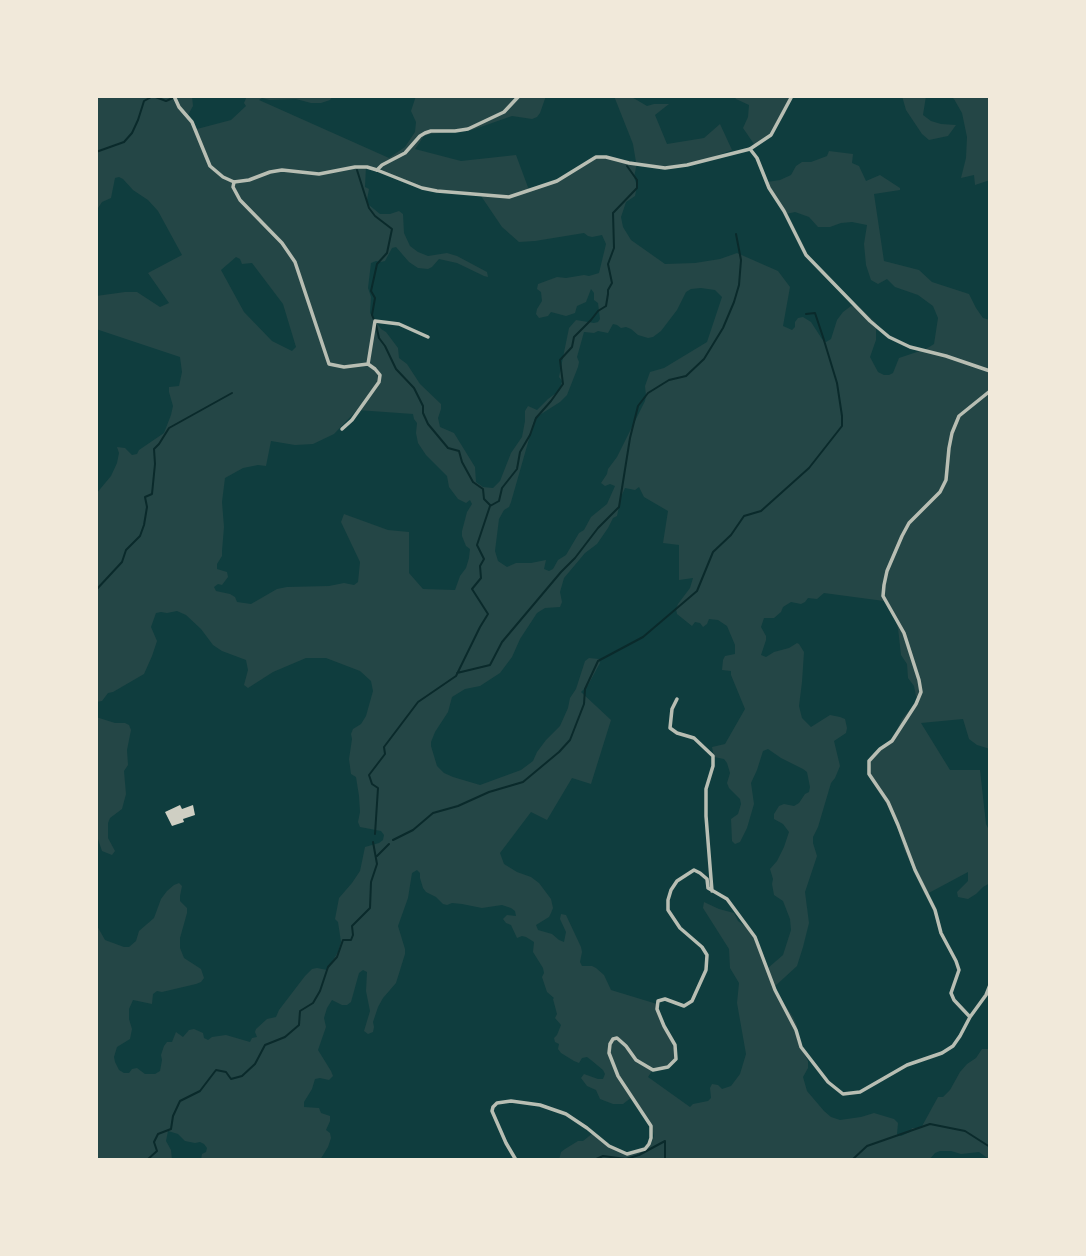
<!DOCTYPE html>
<style>
body{margin:0}
#map{position:relative;width:1086px;height:1256px;overflow:hidden;background:#0f3d3e;font-family:Jost,sans-serif}
canvas{display:block}
.frame{position:absolute;inset:0;border:98px solid #f1e9da;pointer-events:none}
</style>
<div id="map">
<canvas width="1086" height="1256"></canvas>
<div class="frame"></div>
</div>
<script>
const ctx = document.querySelector('canvas').getContext('2d');
ctx.lineJoin = 'round';
function fillPath(path, color) {
  ctx.fillStyle = color;
  ctx.fill(path, 'evenodd');
}
function shape(rows) {
  const path = new Path2D();
  for (const r of rows) {
    path.moveTo(r[0], r[1]);
    for (let i = 2; i < r.length; i += 2) path.lineTo(r[i], r[i + 1]);
  }
  return path;
}
function stroke(path, color, width, dash) {
  ctx.strokeStyle = color;
  ctx.lineWidth = width;
  ctx.lineCap = dash ? 'butt' : 'round';
  ctx.setLineDash(dash || []);
  ctx.stroke(path);
}
fillPath(shape([
 [96,96,192,96,193,106,188,115,197,129,231,120,246,106,244,103,247,96,333,96,330,100,321,103,311,103,296,99,270,100,262,98,259,100,389,158,405,147,415,132,416,122,411,111,416,96,546,96,540,113,537,117,532,119,512,116,472,130,430,134,424,136,415,149,461,161,516,155,529,190,559,180,596,157,636,162,633,144,614,96,630,96,647,106,654,104,669,104,655,115,667,144,704,138,720,124,732,150,705,160,670,166,647,167,637,163,634,177,637,186,635,196,626,202,621,217,623,227,631,240,665,264,695,263,720,259,737,253,778,271,790,287,783,326,792,330,795,327,795,322,798,318,803,317,811,322,822,339,826,342,831,339,837,320,843,312,851,306,860,308,876,323,876,340,870,357,878,372,884,375,889,375,893,373,899,358,926,349,934,344,938,318,933,306,918,295,895,287,887,279,878,284,871,280,866,265,864,244,867,225,852,222,841,223,830,227,818,227,809,217,795,212,786,214,767,182,780,180,791,175,796,166,802,162,811,162,827,156,829,151,853,154,852,163,859,166,866,181,880,175,900,188,900,190,874,194,884,261,919,270,932,282,969,294,976,308,983,318,990,320,990,749,977,745,969,739,963,719,921,723,950,770,980,770,986,824,990,832,990,883,983,887,976,894,968,899,958,897,957,892,968,881,968,872,925,895,904,849,896,823,887,805,867,774,867,769,869,761,894,736,902,719,919,699,916,696,914,686,908,678,907,664,901,655,898,628,895,619,888,605,884,601,824,593,817,599,808,598,805,602,801,604,791,602,783,607,781,612,774,618,764,618,761,627,766,636,766,640,761,655,766,657,774,652,789,648,797,643,799,644,804,652,802,682,799,706,802,718,811,727,830,715,840,717,845,719,847,728,846,733,834,741,840,766,835,778,831,783,818,827,813,837,813,843,817,856,805,892,809,923,803,947,797,966,773,988,793,1017,797,1026,797,1040,808,1061,808,1068,803,1077,807,1091,824,1111,831,1117,840,1120,861,1117,874,1113,894,1119,898,1123,897,1134,901,1136,910,1132,912,1128,921,1128,938,1097,943,1097,950,1090,960,1072,967,1064,976,1058,982,1049,990,1049,990,1160,979,1152,961,1154,951,1151,940,1151,935,1153,929,1160,559,1160,561,1152,565,1149,578,1141,583,1141,593,1133,611,1147,625,1153,640,1151,651,1144,654,1136,652,1128,632,1097,623,1104,613,1104,600,1099,596,1090,587,1086,581,1078,584,1074,598,1079,603,1079,605,1074,603,1070,591,1060,587,1057,582,1058,579,1063,574,1061,561,1053,558,1049,559,1044,555,1042,554,1038,557,1035,561,1025,555,1018,557,1014,553,999,554,998,547,992,542,977,544,973,543,968,533,952,534,942,526,937,522,936,517,938,511,925,506,923,503,919,507,915,516,916,515,911,511,908,502,905,482,908,462,904,452,903,447,905,443,904,436,897,426,892,423,888,420,878,420,873,417,870,412,873,408,898,398,926,405,949,405,954,396,983,383,998,378,1007,373,1022,374,1027,373,1032,368,1034,364,1031,370,1011,366,991,367,972,363,970,359,973,351,1002,347,1005,342,1005,332,1000,327,1008,324,1018,326,1027,318,1050,331,1071,333,1076,329,1080,320,1078,315,1079,312,1089,304,1102,304,1107,319,1108,321,1113,330,1116,330,1121,326,1130,330,1133,331,1138,328,1147,320,1160,201,1160,202,1154,206,1152,207,1148,204,1144,200,1142,195,1143,185,1141,178,1134,168,1131,166,1141,171,1150,172,1160,96,1160,96,924,105,940,124,947,129,947,136,941,139,931,154,918,161,899,167,891,174,885,179,883,182,886,180,896,180,901,187,908,187,913,180,938,180,948,184,958,201,969,204,978,201,982,196,984,162,992,157,991,153,994,152,1004,133,1000,129,1009,129,1019,132,1029,130,1039,117,1047,114,1057,115,1062,119,1070,124,1073,129,1073,132,1069,137,1068,145,1074,155,1074,160,1071,162,1060,161,1055,164,1046,167,1042,172,1042,176,1032,183,1037,189,1030,194,1029,203,1033,204,1038,208,1040,212,1037,226,1035,250,1042,252,1038,257,1037,255,1032,256,1029,267,1019,276,1017,279,1010,305,976,312,969,317,968,327,970,338,952,341,942,338,922,335,919,339,898,352,883,360,871,365,847,379,843,383,840,384,835,381,831,360,827,358,822,360,812,359,796,356,777,351,774,349,759,352,739,351,734,353,729,361,724,366,716,373,691,371,681,360,671,326,658,306,658,273,672,248,688,244,685,248,670,246,660,222,651,213,645,201,629,186,615,177,611,167,613,161,612,156,613,151,627,157,641,152,656,144,674,113,692,108,693,102,701,96,702,96,494,111,476,117,463,119,453,117,447,125,448,132,455,137,454,139,450,164,433,171,415,173,406,169,392,169,387,179,386,182,372,180,357,96,329,96,296,125,292,137,292,160,307,169,303,148,273,182,255,158,211,148,200,133,190,123,179,119,177,115,178,111,198,102,202,96,211],
 [366,166,417,186,445,191,479,193,502,227,519,242,535,241,584,233,588,236,592,237,602,235,606,244,599,273,589,276,584,275,566,278,557,277,538,284,537,289,541,292,542,301,537,309,536,314,539,318,548,316,551,312,566,316,575,313,577,306,586,302,591,289,594,293,594,300,598,303,600,319,598,322,594,323,576,320,569,328,559,377,562,381,560,390,548,399,537,410,528,406,525,411,525,421,522,437,511,453,500,481,493,488,483,487,476,482,475,467,454,433,440,427,438,418,441,409,441,404,420,384,407,364,399,358,398,348,386,332,381,329,370,313,371,297,368,288,371,263,376,261,381,262,385,261,392,248,396,247,409,262,418,268,428,269,432,267,439,259,457,263,484,276,488,277,487,272,457,256,447,253,428,256,418,252,410,246,404,233,403,214,399,211,390,214,380,214,369,205,367,200,369,189,365,187],
 [236,257,240,259,242,264,252,263,283,304,296,347,292,351,272,341,244,312,221,270],
 [701,288,715,290,722,297,707,342,664,368,650,372,645,386,646,396,645,401,617,457,608,469,607,474,601,483,605,486,610,484,615,486,607,504,591,517,584,530,579,533,566,555,558,560,553,569,549,571,544,569,546,560,531,563,516,563,507,567,498,561,495,551,499,519,504,510,509,507,511,502,535,418,560,402,567,395,578,367,579,362,577,357,584,332,594,333,598,331,608,333,613,324,617,325,621,328,626,327,631,329,638,335,648,338,653,337,661,331,677,310,686,292,691,289],
 [357,410,413,414,414,419,417,423,416,433,418,443,426,455,447,476,449,487,458,499,466,503,470,500,472,504,467,512,462,531,462,536,466,546,470,549,469,558,466,568,460,576,455,590,423,589,409,573,409,532,388,530,344,514,341,522,360,562,358,582,354,585,344,583,329,586,287,587,277,589,251,604,237,602,235,597,230,594,216,591,214,587,218,584,222,585,228,577,227,572,217,569,217,564,222,556,222,551,224,527,222,502,225,478,243,468,258,465,266,466,271,441,295,445,313,444,334,434],
 [639,487,644,497,668,511,663,543,679,545,679,580,693,578,690,588,678,604,676,609,677,614,692,626,695,622,700,623,703,627,707,624,709,619,718,620,727,626,735,645,735,654,725,656,723,660,722,670,731,671,731,675,745,709,725,744,712,747,714,757,724,759,727,763,730,773,727,783,729,788,740,799,741,804,738,814,731,819,732,841,735,844,740,842,747,828,754,804,751,783,757,770,763,751,768,749,781,758,803,769,807,772,810,787,809,792,805,794,799,803,794,806,784,804,779,806,774,814,774,819,783,824,789,832,784,847,777,861,770,869,773,879,772,884,774,895,783,901,790,919,791,930,783,955,768,968,750,930,738,921,734,913,719,909,704,902,703,908,729,949,730,968,739,983,737,1003,746,1054,740,1074,731,1086,722,1089,718,1085,712,1084,710,1088,711,1098,708,1101,693,1104,690,1107,648,1077,654,1068,663,1069,673,1064,676,1054,657,1004,611,990,604,975,596,968,592,966,582,966,580,962,582,952,581,947,566,915,561,914,560,919,566,932,564,942,559,940,552,934,538,930,536,925,549,917,551,913,553,908,551,899,539,883,531,877,517,872,504,864,500,853,531,812,547,820,572,778,591,784,611,720,581,692,588,685,600,663,599,659,589,658,585,661,576,689,570,698,568,708,560,726,546,740,537,752,533,761,521,770,480,785,453,777,444,773,437,766,431,746,431,742,435,732,448,712,452,697,465,689,480,686,500,673,512,657,520,639,537,613,545,608,560,607,562,602,560,592,564,578,585,553,597,544,608,528,613,518,617,516,621,497,625,488,635,490],
 [734,96,793,96,785,114,769,137,756,147,743,128,748,117,749,105,736,99],
 [902,96,926,96,923,115,931,121,941,124,956,125,948,136,929,140,922,134,906,110],
 [950,96,990,96,990,180,975,185,974,175,961,178,966,158,967,137,962,113,954,99],
 [96,717,115,723,125,723,129,725,131,730,127,750,128,765,124,771,126,794,122,809,110,818,108,823,108,838,115,851,112,855,102,851,96,833]
]), '#244646');
stroke(shape([
 [96,152,124,142,132,133,138,120,144,101,153,96,166,101,173,98],
 [357,170,369,208,375,216,392,229,387,253,377,264,371,291,375,298,372,315,374,320],
 [376,325,379,338,385,346,396,369,414,388,423,406,423,413,428,424,448,448,459,451,462,462,473,482,483,489,484,499,490,505],
 [96,590,122,562,126,550,140,536,144,525,147,507,145,497,152,494,155,464,154,449,159,444,169,428,232,393],
 [457,673,490,665,502,642,561,572,575,558,598,528,619,507,630,438,638,406,648,393,669,380,686,376,704,359,723,328,734,302,739,285,741,260,736,234],
 [375,834,378,788,372,784,369,775,385,754,384,747,418,702,456,676,480,627,488,614,472,589,481,578,480,566,484,559,477,545,490,506,499,501,502,488,517,469,520,452,530,435,536,418,551,401,563,384,560,360,572,347,574,337,591,320,598,311,606,306,608,294,608,290,612,283,608,264,614,248,613,213,637,188,637,180,627,166],
 [393,840,413,830,433,813,458,806,489,792,523,782,559,752,570,740,584,704,585,689,598,661,643,637,697,591,713,552,731,535,744,516,761,511,809,468,842,426,842,416,837,383,823,337,815,313,806,314],
 [377,856,389,844],
 [147,1160,157,1151,154,1142,158,1134,171,1129,173,1116,180,1101,200,1091,216,1070,226,1072,231,1079,242,1076,255,1064,265,1045,285,1037,299,1025,300,1011,313,1003,320,991,328,967,337,957,343,940,351,940,353,935,352,926,370,908,371,882,377,864,373,842],
 [594,1160,603,1156,626,1159,639,1155,665,1141,665,1160],
 [852,1160,867,1146,930,1124,965,1131,990,1147]
]), '#0a2a2b', 2);
fillPath(shape([
 [180,805,182,809,193,805,195,815,183,819,184,822,172,826,165,812]
]), '#cfcfc3');
stroke(shape([
 [750,149,757,158,769,188,784,211,806,255,870,321,889,337,910,347,946,356,990,371],
 [377,170,382,165,405,153,420,136,425,133,431,131,455,131,468,129,504,112,519,96],
 [234,182,233,187,240,200,282,243,295,262,329,364,344,367,368,364],
 [342,429,352,420,379,382,380,375,375,369,368,364,375,321,399,324,428,337],
 [677,699,672,709,670,728,677,733,694,738,713,756,713,766,706,789,706,816,712,891],
 [970,1017,986,995,990,985],
 [516,1160,506,1143,492,1111,493,1107,497,1103,511,1101,540,1105,566,1114,587,1128,609,1146,627,1154,645,1149,649,1144,651,1138,651,1126,618,1076,609,1053,610,1044,613,1039,617,1038,626,1046,636,1060,653,1070,668,1067,676,1059,675,1045,664,1026,657,1009,658,1001,665,999,684,1006,692,1001,706,970,707,955,702,947,680,928,668,910,668,900,671,890,677,881,694,870,700,873,707,879,708,888,727,899,755,937,775,990,796,1030,801,1047,828,1082,843,1094,860,1092,907,1065,942,1053,953,1046,960,1036,970,1017,954,1000,951,993,959,970,956,961,941,933,935,910,915,870,898,825,888,802,869,774,869,761,880,749,892,741,916,704,921,692,919,680,904,633,883,596,884,585,887,571,902,536,909,523,940,492,946,480,949,448,952,433,959,416,990,391]
]), '#b8beb3', 3.5);
stroke(shape([
 [174,96,179,107,192,122,210,166,223,177,234,182,249,180,270,172,282,170,319,174,355,167,367,167,377,170,422,188,437,191,509,197,557,181,596,157,606,157,629,163,665,168,687,165,750,149,771,135,792,96]
]), '#b8beb3', 3.5);
</script>
